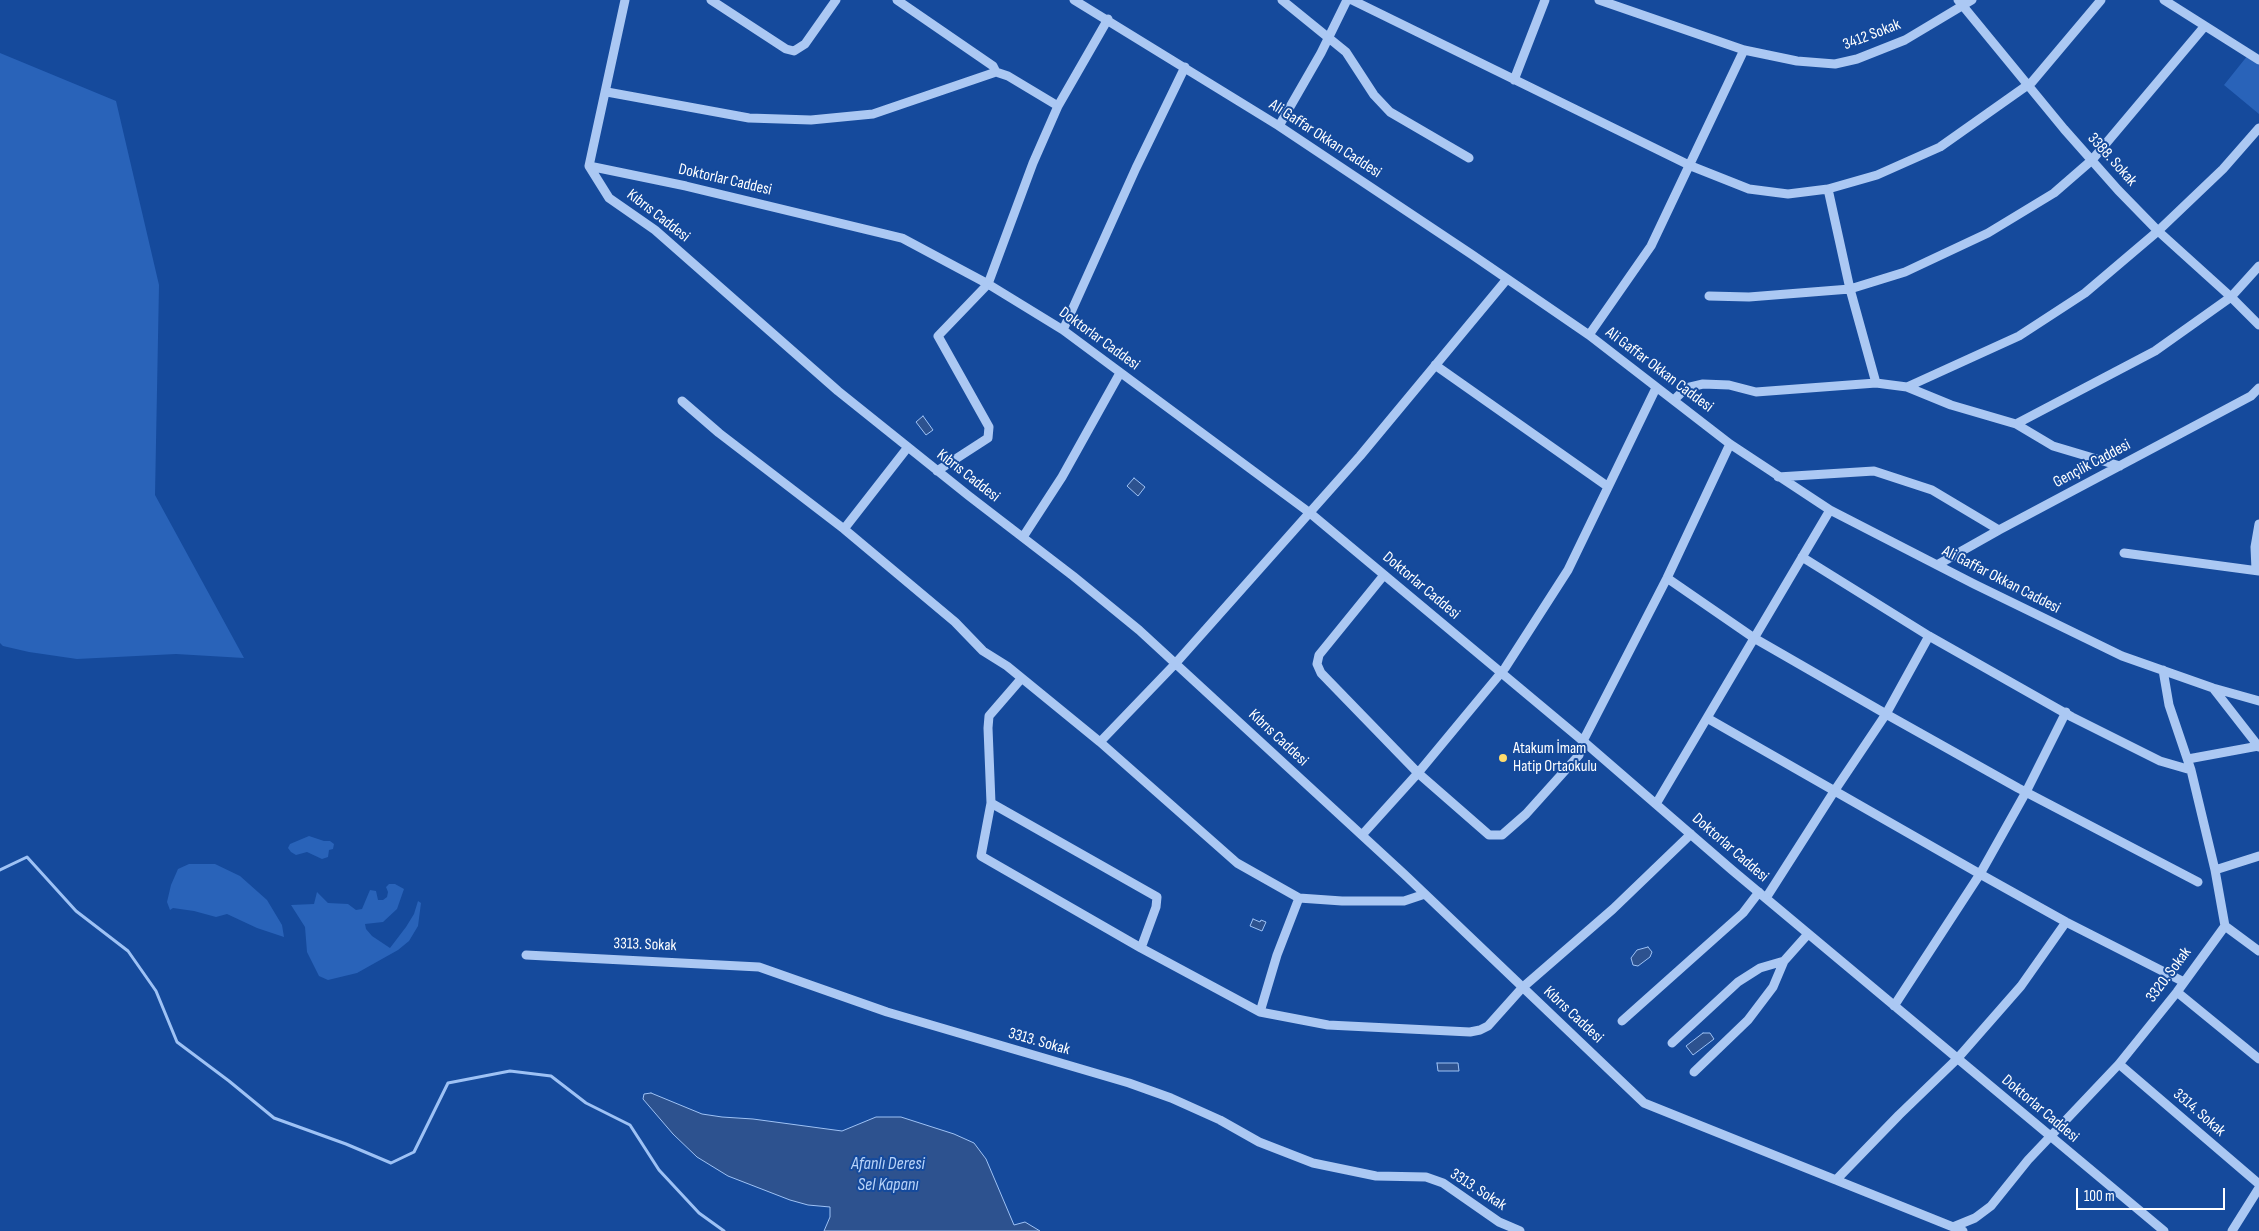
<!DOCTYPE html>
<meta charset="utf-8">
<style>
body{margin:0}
#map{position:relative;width:2259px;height:1231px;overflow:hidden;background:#154a9c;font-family:"Sofia Sans Condensed",sans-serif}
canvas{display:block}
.scale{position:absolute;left:2076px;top:1188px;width:149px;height:22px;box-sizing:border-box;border:2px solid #fff;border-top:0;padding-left:6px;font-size:15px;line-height:18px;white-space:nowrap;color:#fff;-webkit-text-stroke:4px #154a9c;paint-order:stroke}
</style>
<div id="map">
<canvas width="2259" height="1231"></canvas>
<div class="scale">100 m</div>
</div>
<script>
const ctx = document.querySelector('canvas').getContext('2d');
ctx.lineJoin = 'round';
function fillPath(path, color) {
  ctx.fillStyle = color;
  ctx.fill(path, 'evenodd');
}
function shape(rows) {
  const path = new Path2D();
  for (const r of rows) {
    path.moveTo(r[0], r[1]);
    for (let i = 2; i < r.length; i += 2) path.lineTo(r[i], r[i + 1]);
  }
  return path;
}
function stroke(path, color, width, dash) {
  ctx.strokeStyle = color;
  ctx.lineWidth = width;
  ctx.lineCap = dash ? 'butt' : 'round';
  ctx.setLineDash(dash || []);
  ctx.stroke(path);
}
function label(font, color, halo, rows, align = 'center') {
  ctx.font = font + ' "Sofia Sans Condensed",sans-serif';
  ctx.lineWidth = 4;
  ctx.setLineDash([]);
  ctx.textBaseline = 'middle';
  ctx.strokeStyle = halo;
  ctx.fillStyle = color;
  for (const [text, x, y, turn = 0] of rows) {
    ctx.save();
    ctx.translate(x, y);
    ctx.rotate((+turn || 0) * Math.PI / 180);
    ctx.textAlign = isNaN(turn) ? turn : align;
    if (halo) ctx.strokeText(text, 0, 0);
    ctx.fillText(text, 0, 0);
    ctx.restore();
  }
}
fillPath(shape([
 [0,53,116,101,159,285,155,495,244,658,176,654,77,659,29,652,3,646,0,643],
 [2248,55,2259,63,2259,114,2224,85],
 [309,836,324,841,330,841,334,844,333,849,329,850,328,857,322,859,307,852,296,855,291,852,288,848,290,844],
 [189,864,215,864,240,876,267,900,282,925,284,937,257,928,227,914,216,917,194,911,173,908,170,910,167,902,171,885,178,869],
 [389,884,395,884,404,889,397,909,383,922,365,924,366,929,372,936,390,948,406,927,414,914,418,901,421,903,418,926,409,941,398,950,357,973,328,980,319,976,307,952,305,927,291,905,314,904,317,892,328,903,348,904,356,910,362,909,370,890,376,891,378,900,383,900,387,897,388,892,386,887]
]), '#2963b9');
const water = shape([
 [923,416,933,430,926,435,916,422,923,416],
 [1134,478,1145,487,1138,496,1127,486,1134,478],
 [1253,919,1260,922,1261,920,1266,922,1262,931,1250,926,1253,919],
 [1648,947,1652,952,1650,957,1638,966,1633,965,1631,958,1637,950,1648,947],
 [1703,1033,1710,1033,1714,1039,1693,1055,1686,1046,1703,1033],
 [1437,1063,1458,1063,1459,1071,1438,1071,1437,1063],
 [651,1093,702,1114,722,1117,753,1119,842,1131,876,1117,901,1117,954,1134,974,1143,986,1159,1014,1225,1025,1222,1040,1231,824,1231,830,1217,830,1207,808,1205,790,1200,728,1176,697,1157,673,1134,643,1099,644,1094,651,1093]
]);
fillPath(water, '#2d528f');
stroke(water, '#9ec2f5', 1);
stroke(shape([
 [0,870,27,857,76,911,128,951,156,991,177,1042,229,1081,274,1118,346,1144,391,1163,414,1152,448,1083,510,1071,551,1076,586,1103,630,1125,659,1170,699,1213,724,1231]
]), '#9ec2f5', 3);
stroke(shape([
 [711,0,786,49,794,51,805,44,836,0],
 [897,0,993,66,996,72],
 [1074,0,1279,126,1471,254,1589,335,1730,444,1830,510,1974,584,2122,656,2213,688,2259,701],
 [1282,0,1346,52,1374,95,1390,112,1469,158],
 [1352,0,1691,166,1749,189,1788,194,1828,189,1877,175,1940,147,2032,82,2101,0],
 [1599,0,1744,50,1797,61,1835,64,1857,59,1905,40,1972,0],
 [1958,0,2064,129,2118,190,2158,231,2231,297,2259,325],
 [2164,0,2259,60],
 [1514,80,1545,0],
 [607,92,749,118,811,120,873,114,996,72,1008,76,1058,106],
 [1279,126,1321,53,1347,0],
 [589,166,625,0],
 [1828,189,1850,289,1876,383],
 [1709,296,1749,297,1850,289,1905,272,1988,233,2054,193,2092,160,2204,27],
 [1063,330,1136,168,1185,67],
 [1589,335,1651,246,1744,50],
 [1435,365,1607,486],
 [1907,387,2019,336,2085,293,2158,231,2223,169,2259,128],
 [1674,400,1686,388,1703,384,1729,385,1756,392,1876,383,1907,387,1951,405,2016,424,2053,446,2120,466],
 [682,401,719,433,844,529,955,622,983,651,1007,666,1100,742,1237,863,1299,898,1342,901,1404,901,1425,894],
 [2016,424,2155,351,2231,297,2259,266],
 [937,471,988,438,989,427,938,336,988,284,1033,163,1058,106,1108,19],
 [1778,477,1874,471,1932,490,1999,530],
 [844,529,908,447],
 [1023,537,1062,477,1120,373],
 [2124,553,2259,571],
 [1802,557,1929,636,2072,717,2160,761,2191,770],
 [1937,565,1999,530,2251,396,2259,388],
 [2256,570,2255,547,2259,524],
 [1384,575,1319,655,1317,664,1321,673,1418,773,1489,835,1502,835,1526,814,1579,755,1583,741,1667,578,1730,444],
 [1667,578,1754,638,1886,714,2018,788,2198,882],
 [1021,679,989,716,988,728,991,803,981,856,1141,948,1260,1012,1328,1025,1470,1032,1480,1030,1488,1026,1522,988,1613,909,1691,834],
 [2213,688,2259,747],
 [1707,718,1980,874,2066,922,2184,982],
 [1100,742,1175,664,1360,456,1507,279],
 [2188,759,2259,746],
 [991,803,1157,897,1156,907,1141,948],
 [1656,804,1830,510],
 [1362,835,1418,773,1505,668,1568,570,1656,388],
 [2215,870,2259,856],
 [1766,898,1835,790,1886,714,1929,636],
 [2225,926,2259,951],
 [526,955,759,967,887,1012,1129,1083,1171,1098,1220,1120,1259,1142,1313,1163,1376,1176,1426,1177,1443,1183,1499,1222,1520,1231],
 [2177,992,2259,1059],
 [1894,1006,1980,874,2026,792,2066,712],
 [1260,1012,1277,955,1299,898],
 [1622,1021,1743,913,1759,892],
 [1672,1043,1738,982,1760,968,1784,961],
 [2119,1064,2259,1184],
 [1694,1072,1748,1020,1773,987,1784,961,1808,934],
 [1836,1180,1899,1115,1957,1059,2021,986,2066,922],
 [1953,1227,1975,1218,1991,1206,2028,1160,2119,1064,2177,992,2225,926,2215,870,2191,770,2169,705,2163,670],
 [1963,1231,1644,1103,1404,874,1139,630,1073,576,969,496,838,391,655,230,609,198,589,166,686,186,902,238,988,284,1063,330,1310,513,1583,741,1732,870,2164,1231],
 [2232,1231,2259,1188]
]), '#abc8f3', 9);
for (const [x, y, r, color] of [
 [1503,758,5,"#ffdc6d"]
]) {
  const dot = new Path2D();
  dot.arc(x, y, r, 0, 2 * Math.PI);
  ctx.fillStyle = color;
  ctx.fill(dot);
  stroke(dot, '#154a9c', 2);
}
label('16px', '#fff', '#154a9c', [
 ["3412 Sokak",1872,35,-21],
 ["Ali Gaffar Okkan Caddesi",1325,139,33],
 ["3388. Sokak",2112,160,48],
 ["Doktorlar Caddesi",725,180,13],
 ["Kıbrıs Caddesi",658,216,38],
 ["Doktorlar Caddesi",1099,339,36],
 ["Ali Gaffar Okkan Caddesi",1659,370,37],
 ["Gençlik Caddesi",2092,464,-28],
 ["Kıbrıs Caddesi",968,476,38],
 ["Ali Gaffar Okkan Caddesi",2001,580,27],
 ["Doktorlar Caddesi",1421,586,40],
 ["Kıbrıs Caddesi",1278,738,43],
 ["Doktorlar Caddesi",1730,848,41],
 ["3313. Sokak",645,945,2],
 ["3320. Sokak",2169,975,-53],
 ["Kıbrıs Caddesi",1573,1015,43],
 ["3313. Sokak",1039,1042,16],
 ["Doktorlar Caddesi",2040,1109,40],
 ["3314. Sokak",2199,1113,41],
 ["3313. Sokak",1478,1190,33]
]);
label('16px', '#fff', '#154a9c', [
 ["Atakum İmam",1513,749],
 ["Hatip Ortaokulu",1513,767]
], 'left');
label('italic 18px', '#b8d3f9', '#154a9c', [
 ["Afanlı Deresi",888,1164],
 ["Sel Kapanı",888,1185]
]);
</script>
